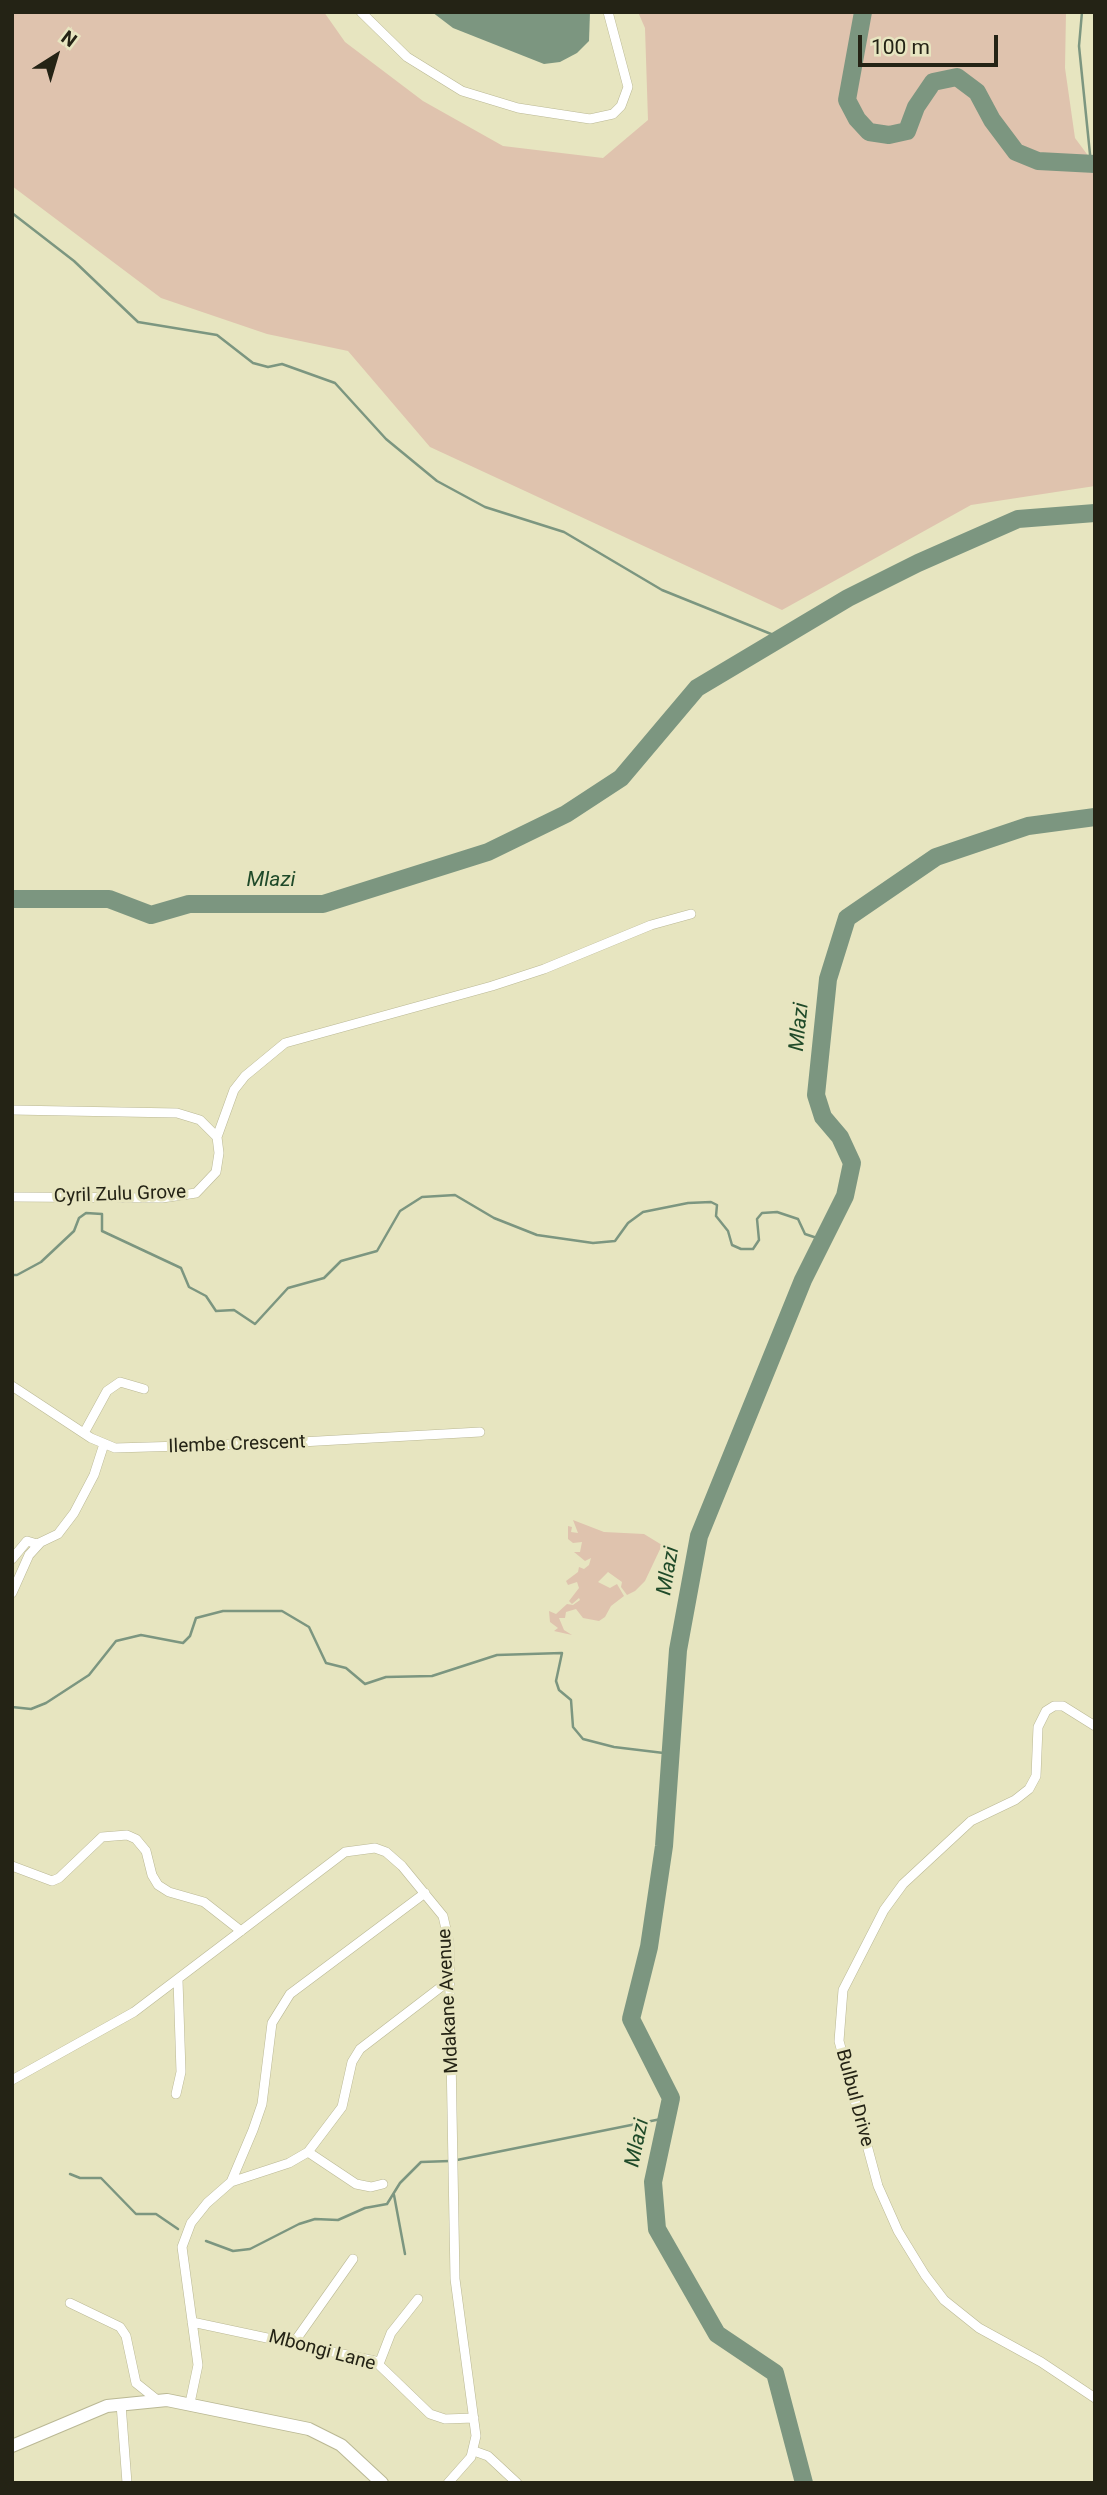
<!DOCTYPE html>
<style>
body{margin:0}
#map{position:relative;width:1107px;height:2495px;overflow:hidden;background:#e7e5c0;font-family:Roboto,sans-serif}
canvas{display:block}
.frame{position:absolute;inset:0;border:14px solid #242315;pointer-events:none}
.north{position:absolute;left:21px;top:21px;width:70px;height:70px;-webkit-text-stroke:5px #e7e5c0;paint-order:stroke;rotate:37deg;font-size:19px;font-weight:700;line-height:28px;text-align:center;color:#242315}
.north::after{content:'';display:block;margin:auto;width:24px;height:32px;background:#242315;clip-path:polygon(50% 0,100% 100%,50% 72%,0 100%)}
.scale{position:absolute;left:858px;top:35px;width:140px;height:32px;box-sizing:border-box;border:4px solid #242315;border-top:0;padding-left:9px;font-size:21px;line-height:24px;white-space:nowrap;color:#242315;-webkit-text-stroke:5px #e7e5c0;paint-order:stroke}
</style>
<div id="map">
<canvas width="1107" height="2495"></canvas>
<div class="frame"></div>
<div class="north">N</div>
<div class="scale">100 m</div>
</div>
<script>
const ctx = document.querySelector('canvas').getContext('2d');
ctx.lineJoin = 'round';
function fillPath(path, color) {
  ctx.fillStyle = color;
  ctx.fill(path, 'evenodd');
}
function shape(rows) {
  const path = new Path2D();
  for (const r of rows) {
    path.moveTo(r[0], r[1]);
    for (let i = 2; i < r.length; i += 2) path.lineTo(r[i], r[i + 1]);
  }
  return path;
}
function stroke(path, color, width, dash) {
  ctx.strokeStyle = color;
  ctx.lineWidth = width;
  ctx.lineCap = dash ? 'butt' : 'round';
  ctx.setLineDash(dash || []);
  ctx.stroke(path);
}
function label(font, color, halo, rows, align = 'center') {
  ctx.font = font + ' Roboto,sans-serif';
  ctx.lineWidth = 6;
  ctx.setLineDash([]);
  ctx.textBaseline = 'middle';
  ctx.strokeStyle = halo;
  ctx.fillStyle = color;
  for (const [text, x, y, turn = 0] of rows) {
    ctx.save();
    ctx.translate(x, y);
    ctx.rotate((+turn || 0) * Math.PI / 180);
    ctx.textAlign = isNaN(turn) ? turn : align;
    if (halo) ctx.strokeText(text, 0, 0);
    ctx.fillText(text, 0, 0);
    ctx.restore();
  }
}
fillPath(shape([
 [12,12,324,12,345,42,423,101,503,146,603,158,648,120,645,28,638,12,1066,12,1065,68,1075,138,1095,165,1095,486,971,505,782,610,430,447,348,351,267,334,161,298,12,186],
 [573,1520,604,1532,644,1534,662,1545,645,1581,635,1591,627,1595,621,1587,622,1582,608,1572,598,1582,610,1588,617,1584,624,1596,611,1606,605,1617,599,1621,583,1618,576,1609,566,1612,565,1618,559,1618,564,1630,572,1635,554,1631,558,1628,550,1622,549,1611,556,1614,567,1604,573,1605,580,1600,579,1598,572,1604,569,1601,579,1588,577,1582,568,1585,566,1581,578,1572,579,1567,584,1569,589,1565,591,1558,585,1561,574,1552,580,1552,582,1542,573,1543,568,1539,568,1526,572,1527,571,1532,578,1533]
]), '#dfc3ae');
fillPath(shape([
 [432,12,590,12,589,41,577,53,560,62,544,64,453,28]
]), '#7c9680');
stroke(shape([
 [1082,12,1079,46,1091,164],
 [12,213,74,261,138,322,217,335,253,363,268,367,282,364,335,383,386,439,437,481,485,507,564,532,662,590,781,638],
 [12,1275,17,1275,41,1262,74,1231,79,1218,86,1213,102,1214,102,1231,181,1268,189,1287,206,1296,216,1311,234,1310,255,1324,288,1288,324,1278,341,1261,377,1251,400,1211,422,1197,455,1195,494,1218,537,1235,593,1243,615,1241,628,1223,643,1212,688,1203,711,1202,717,1205,716,1216,728,1231,732,1245,741,1249,753,1249,759,1240,757,1219,762,1213,777,1212,798,1219,805,1234,823,1240],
 [12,1707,31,1709,46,1703,89,1675,116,1641,141,1635,183,1643,190,1636,196,1618,223,1611,282,1611,309,1627,326,1663,346,1668,365,1684,386,1677,432,1676,497,1655,562,1653,556,1681,559,1690,571,1700,573,1727,583,1739,614,1747,672,1754],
 [457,2160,666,2118],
 [70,2174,80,2178,101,2178,136,2214,156,2214,178,2229],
 [394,2195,405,2254],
 [206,2241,233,2251,250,2249,299,2224,315,2219,338,2220,365,2208,387,2204,400,2183,421,2162,450,2161]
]), '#7c9680', 2.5);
stroke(shape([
 [863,12,847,100,857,119,869,132,889,135,907,131,916,107,933,82,957,77,977,92,992,120,1016,152,1038,161,1095,164],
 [12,899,109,899,151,915,189,904,323,904,488,852,566,814,621,778,697,688,848,598,918,563,1018,519,1095,513],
 [804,2483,775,2373,717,2334,657,2229,653,2182,671,2098,631,2019,649,1947,664,1846,678,1650,699,1536,803,1280,845,1196,852,1163,840,1137,823,1117,816,1095,828,979,847,918,936,857,1028,826,1095,817]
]), '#7c9680', 18);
const street = shape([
 [361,12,407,57,462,91,518,108,590,119,613,114,621,106,628,87,608,12],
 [12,1110,177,1113,200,1120,217,1137],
 [12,1197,162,1198,196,1193,216,1172,219,1153,217,1137,234,1090,245,1076,285,1043,492,986,544,969,651,925,691,914],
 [12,1386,91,1438,115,1448,283,1443,480,1432],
 [84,1433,107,1391,120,1382,144,1389],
 [12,1559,27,1541,37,1544,58,1534,74,1513,94,1475,104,1444],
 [12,1593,29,1555,40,1543],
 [1095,1726,1063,1706,1054,1706,1046,1711,1038,1727,1036,1776,1029,1789,1015,1800,971,1821,903,1884,884,1910,843,1990,839,2041,878,2186,898,2231,925,2275,944,2300,979,2328,1041,2362,1095,2398],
 [12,1866,52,1881,59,1878,102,1837,127,1835,136,1839,146,1851,152,1875,158,1885,169,1892,204,1902,241,1931],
 [12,2080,134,2012,345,1852,375,1848,386,1852,402,1866,443,1916,449,1942,455,2279,476,2436,471,2457,448,2483],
 [176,2094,181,2072,178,1980],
 [308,2152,356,2184,371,2187,383,2184],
 [231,2182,289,2163,308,2152,342,2107,352,2062,360,2049,450,1980],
 [70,2303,120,2327,126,2336,136,2383,156,2399],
 [192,2322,375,2361,430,2414,445,2419,474,2418],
 [295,2341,353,2259],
 [379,2364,391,2333,418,2299],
 [190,2403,198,2365,182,2247,191,2223,207,2203,231,2182,253,2130,262,2104,272,2023,290,1994,425,1893],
 [121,2404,127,2483],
 [474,2451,488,2456,517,2483]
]);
const secondary = shape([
 [12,2446,107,2406,167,2400,309,2429,341,2445,382,2483]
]);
stroke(street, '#bab894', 10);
stroke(secondary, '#bab894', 14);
stroke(street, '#fff', 9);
stroke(secondary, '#fff', 12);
label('19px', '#242315', '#e7e5c0', [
 ["Cyril Zulu Grove",120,1195,-2],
 ["Ilembe Crescent",237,1445,-2],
 ["Mdakane Avenue",449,2001,-93],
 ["Bulbul Drive",854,2098,75],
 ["Mbongi Lane",322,2351,15]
]);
label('italic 21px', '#1f4a29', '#e7e5c0', [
 ["Mlazi",271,881],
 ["Mlazi",800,1027,-84],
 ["Mlazi",669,1571,-80],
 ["Mlazi",638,2143,-78]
]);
</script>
